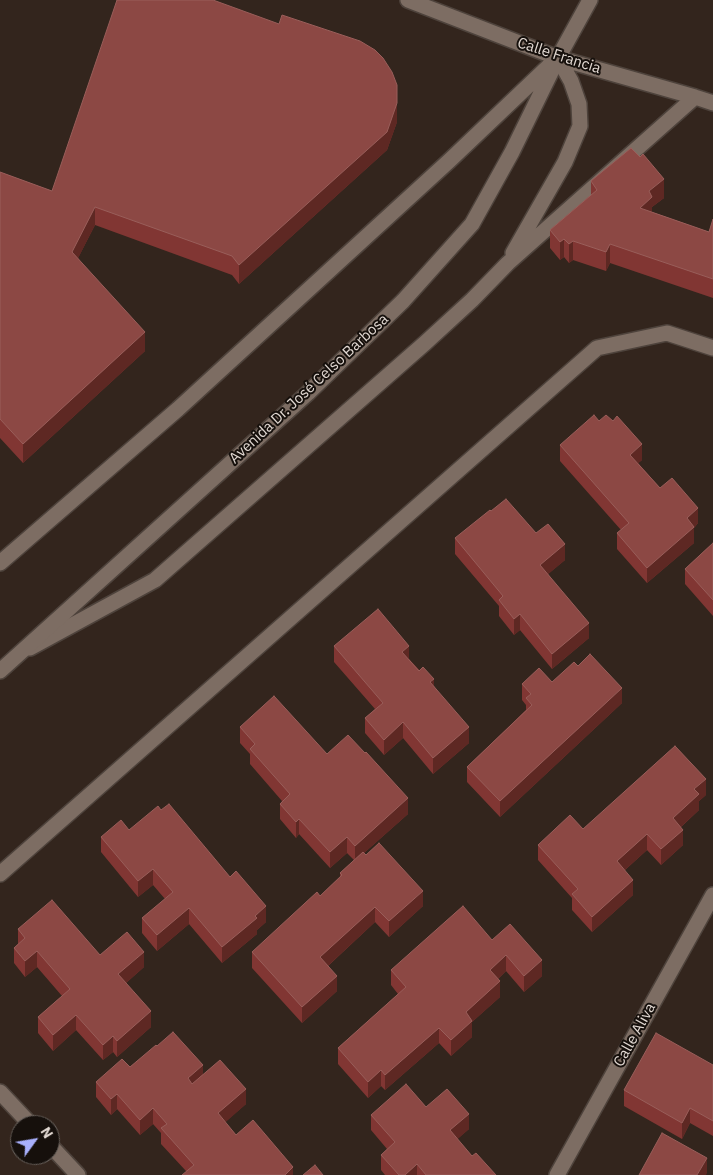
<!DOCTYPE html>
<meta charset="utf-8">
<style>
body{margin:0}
#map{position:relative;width:713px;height:1175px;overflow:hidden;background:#33251d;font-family:"IBM Plex Sans",sans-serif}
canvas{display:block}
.north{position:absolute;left:10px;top:1115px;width:50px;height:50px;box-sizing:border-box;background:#16100c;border:1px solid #67605b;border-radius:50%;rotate:58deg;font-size:14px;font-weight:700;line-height:20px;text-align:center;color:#e1d8d2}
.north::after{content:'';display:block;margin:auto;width:18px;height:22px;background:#a8b0fc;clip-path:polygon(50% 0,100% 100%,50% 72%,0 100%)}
</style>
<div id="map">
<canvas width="713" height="1175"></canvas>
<div class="north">N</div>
</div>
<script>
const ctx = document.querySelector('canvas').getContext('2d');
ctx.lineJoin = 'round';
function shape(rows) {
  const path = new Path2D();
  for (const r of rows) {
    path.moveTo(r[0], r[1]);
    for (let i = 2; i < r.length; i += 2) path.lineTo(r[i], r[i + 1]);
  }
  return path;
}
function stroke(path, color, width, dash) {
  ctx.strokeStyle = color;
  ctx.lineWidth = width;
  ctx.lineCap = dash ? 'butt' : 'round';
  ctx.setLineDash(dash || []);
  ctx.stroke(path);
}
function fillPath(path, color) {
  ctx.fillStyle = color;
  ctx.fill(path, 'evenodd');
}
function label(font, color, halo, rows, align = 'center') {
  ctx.font = font + ' "IBM Plex Sans",sans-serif';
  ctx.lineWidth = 4;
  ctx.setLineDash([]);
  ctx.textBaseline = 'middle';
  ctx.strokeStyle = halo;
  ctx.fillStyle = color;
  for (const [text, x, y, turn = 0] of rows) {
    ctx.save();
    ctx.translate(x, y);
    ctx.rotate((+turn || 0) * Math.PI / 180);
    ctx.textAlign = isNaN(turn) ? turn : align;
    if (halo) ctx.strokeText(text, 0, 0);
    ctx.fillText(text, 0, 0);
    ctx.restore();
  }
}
const street = shape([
 [408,0,558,58,695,97,713,103],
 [513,253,565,162,580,126,579,104,571,81,558,58],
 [30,648,155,580,424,344,472,300,508,263,695,97],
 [0,874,597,348,667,333,713,348],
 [0,1092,31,1125],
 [50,1145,78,1175],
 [557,1175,713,895]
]);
const secondary = shape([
 [0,563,178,409,449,161,551,64],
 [0,671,308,393,403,301,472,224,512,152,558,58,590,0]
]);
stroke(street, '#4e433c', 18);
stroke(secondary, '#4e433c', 18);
stroke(street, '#7d6d63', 15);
stroke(secondary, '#7d6d63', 15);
fillPath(shape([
 [397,122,387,150,239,284,232,275,95,225,78,258,145,351,23,463,0,438,0,172,52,191],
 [591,181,664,198,652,207,652,212,709,232,713,219,713,298,610,263,606,271,573,260,569,263,564,257,560,260,550,248,550,230,591,195],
 [599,421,642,460,638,463,660,488,698,523,694,528,694,543,647,583,617,549,617,533,621,530,560,461,560,445],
 [536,533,565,560,548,574,589,638,552,669,520,630,514,635,499,616,499,606,455,554,455,538],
 [713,543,713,616,685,584,685,569],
 [334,646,409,659,434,686,469,743,433,774,403,738,384,755,365,733,365,718,375,709,334,662],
 [578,666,622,703,500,817,467,782,467,767,526,710,526,705,522,700,522,684,552,682],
 [240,727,327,754,408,814,364,853,423,906,389,937,375,922,328,966,337,991,302,1023,252,968,252,952,320,896,340,877,340,873,354,860,347,853,330,868,299,834,296,838,280,819,280,804,282,801,250,764,250,754,240,743],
 [706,795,699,801,699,810,681,827,683,845,661,865,647,850,625,870,633,895,592,932,572,910,572,898,538,860,538,845,583,829],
 [161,810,266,922,257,930,257,934,222,963,189,924,157,951,142,933,142,918,165,899,153,885,138,897,101,852,101,837,129,830],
 [18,929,100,955,144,967,126,983,151,1027,117,1057,113,1052,103,1060,76,1030,53,1051,38,1033,38,1017,62,996,37,967,25,977,14,963,14,948,18,944],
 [492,940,542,976,524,992,506,971,498,979,500,997,472,1022,472,1037,451,1056,439,1043,385,1090,381,1086,368,1098,338,1064,338,1048,398,994,391,985,391,970],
 [157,1046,203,1074,246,1104,225,1122,236,1135,293,1175,186,1171,161,1144,161,1133,153,1124,140,1135,117,1109,111,1115,96,1097,96,1082,130,1067],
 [713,1065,713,1136,690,1123,682,1139,624,1106,624,1090],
 [426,1107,469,1129,457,1139,472,1156,496,1175,385,1175,381,1170,381,1155,387,1149,371,1130,371,1115]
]), '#813633');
fillPath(shape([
 [397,103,397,122,387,150,239,284,239,265],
 [664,179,664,198,652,207,652,215,640,208,649,191],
 [95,207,95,225,72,270,72,252],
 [564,239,564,257,560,260,560,242],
 [573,241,573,260,569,263,569,244],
 [610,244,610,263,606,271,606,252],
 [145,332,145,351,23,463,23,444],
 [642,444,642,460,630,471,630,455],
 [698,508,698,523,694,528,694,543,647,583,647,568,687,518],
 [565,544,565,560,540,581,540,565],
 [520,614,520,630,514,635,514,619],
 [589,623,589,638,552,669,552,654],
 [409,646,409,661,402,652],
 [434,679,434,695,430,682],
 [622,688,622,703,500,817,500,801],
 [403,722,403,738,384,755,384,740],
 [469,727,469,743,433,774,433,758],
 [706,779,706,795,699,801,699,810,673,834,673,818,694,789],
 [408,798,408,814,355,861,355,846],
 [299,819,299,834,296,838,296,822],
 [683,830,683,845,661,865,661,849],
 [647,834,647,850,617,877,617,861],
 [347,837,347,853,330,868,330,852],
 [153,869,153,885,138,897,138,881],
 [633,880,633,895,592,932,592,917],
 [423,891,423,906,389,937,389,921],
 [266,906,266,922,257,930,257,934,222,963,222,947],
 [375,907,375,922,320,973,320,957],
 [189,908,189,924,157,951,157,935],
 [37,951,37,967,25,977,25,961],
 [144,952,144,967,118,990,118,974],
 [506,955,506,971,490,986,490,970],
 [542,960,542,976,524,992,524,976],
 [337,976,337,991,302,1023,302,1007],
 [500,981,500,997,472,1022,472,1037,451,1056,451,1040,466,1012],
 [151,1011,151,1027,117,1057,117,1041],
 [76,1015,76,1030,53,1051,53,1035],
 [439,1028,439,1043,385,1090,385,1075],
 [113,1036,113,1052,103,1060,103,1045],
 [203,1065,203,1081,188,1094,188,1078],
 [381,1070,381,1086,368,1098,368,1082],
 [246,1089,246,1104,218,1129,218,1113],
 [117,1094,117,1109,111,1115,111,1099],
 [153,1108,153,1124,140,1135,140,1120],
 [690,1108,690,1123,682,1139,682,1123],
 [469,1114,469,1129,450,1146,450,1130],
 [707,1158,707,1173,706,1175,697,1175],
 [417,1164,417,1175,405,1175],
 [293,1167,293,1175,285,1175]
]), '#5e2823');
const building = shape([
 [117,0,213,0,279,24,282,15,360,41,375,50,383,58,392,72,397,85,397,103,387,132,239,265,232,256,95,207,72,252,145,332,23,444,0,419,0,172,52,191,117,0],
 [631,148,640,157,643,154,664,179,649,191,652,197,640,208,709,232,713,219,713,279,610,244,606,252,573,241,569,244,564,239,560,242,550,230,597,190,591,181,631,148],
 [594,415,599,421,606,415,613,421,617,416,642,444,630,455,660,488,672,478,698,508,687,518,694,527,647,568,617,533,629,523,560,445,594,415],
 [506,499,536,533,548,524,565,544,540,565,589,623,552,654,520,614,514,619,499,600,503,596,455,538,490,510,491,511,506,499],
 [713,543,713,600,685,569,713,543],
 [378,609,409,646,402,652,419,671,423,667,434,679,430,682,469,727,433,758,403,722,384,740,365,718,383,703,334,646,378,609],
 [590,654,622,688,500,801,467,767,532,705,526,698,531,694,522,684,539,668,552,682,574,662,578,666,590,654],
 [274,696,327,754,348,735,365,753,366,752,408,798,355,846,347,837,330,852,299,819,296,822,280,804,290,794,250,749,255,744,240,727,274,696],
 [675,746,706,779,694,789,699,794,673,818,683,830,661,849,647,834,617,861,633,880,592,917,572,894,578,889,538,845,570,815,583,829,675,746],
 [169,804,230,877,236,871,266,906,255,916,257,918,222,947,189,908,157,935,142,918,173,892,153,869,138,881,101,837,121,820,129,830,158,806,161,810,169,804],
 [379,843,423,891,389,921,375,907,320,957,337,976,302,1007,252,952,317,892,320,896,342,875,340,873,363,852,366,855,379,843],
 [52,900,100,955,127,932,144,952,118,974,151,1011,117,1041,113,1036,103,1045,76,1015,53,1035,38,1017,70,989,37,951,25,961,14,948,25,938,18,929,52,900],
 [463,906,492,940,510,924,542,960,524,976,506,955,490,970,500,981,466,1012,472,1021,451,1040,439,1028,385,1075,381,1070,368,1082,338,1048,406,987,391,970,463,906],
 [173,1032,203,1065,188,1078,192,1084,220,1060,246,1089,218,1113,236,1135,253,1120,293,1167,285,1175,182,1175,194,1165,161,1128,167,1124,153,1108,140,1120,117,1094,111,1099,96,1082,122,1059,130,1067,156,1045,157,1046,173,1032],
 [656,1033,713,1065,713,1121,690,1108,682,1123,624,1090,656,1033],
 [406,1084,426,1107,447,1089,469,1114,450,1130,472,1156,476,1153,496,1175,426,1175,417,1164,405,1175,399,1175,381,1155,395,1142,371,1115,406,1084],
 [662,1133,707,1158,697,1175,639,1175,662,1133],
 [315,1165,323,1175,303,1175,315,1165]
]);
fillPath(building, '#8c4844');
stroke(building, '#995e5a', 1);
label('15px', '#e1d8d2', '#16100c', [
 ["Calle Francia",559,56,18],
 ["Avenida Dr. José Celso Barbosa",309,389,-43],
 ["Calle Aliva",635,1035,-61]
]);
</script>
